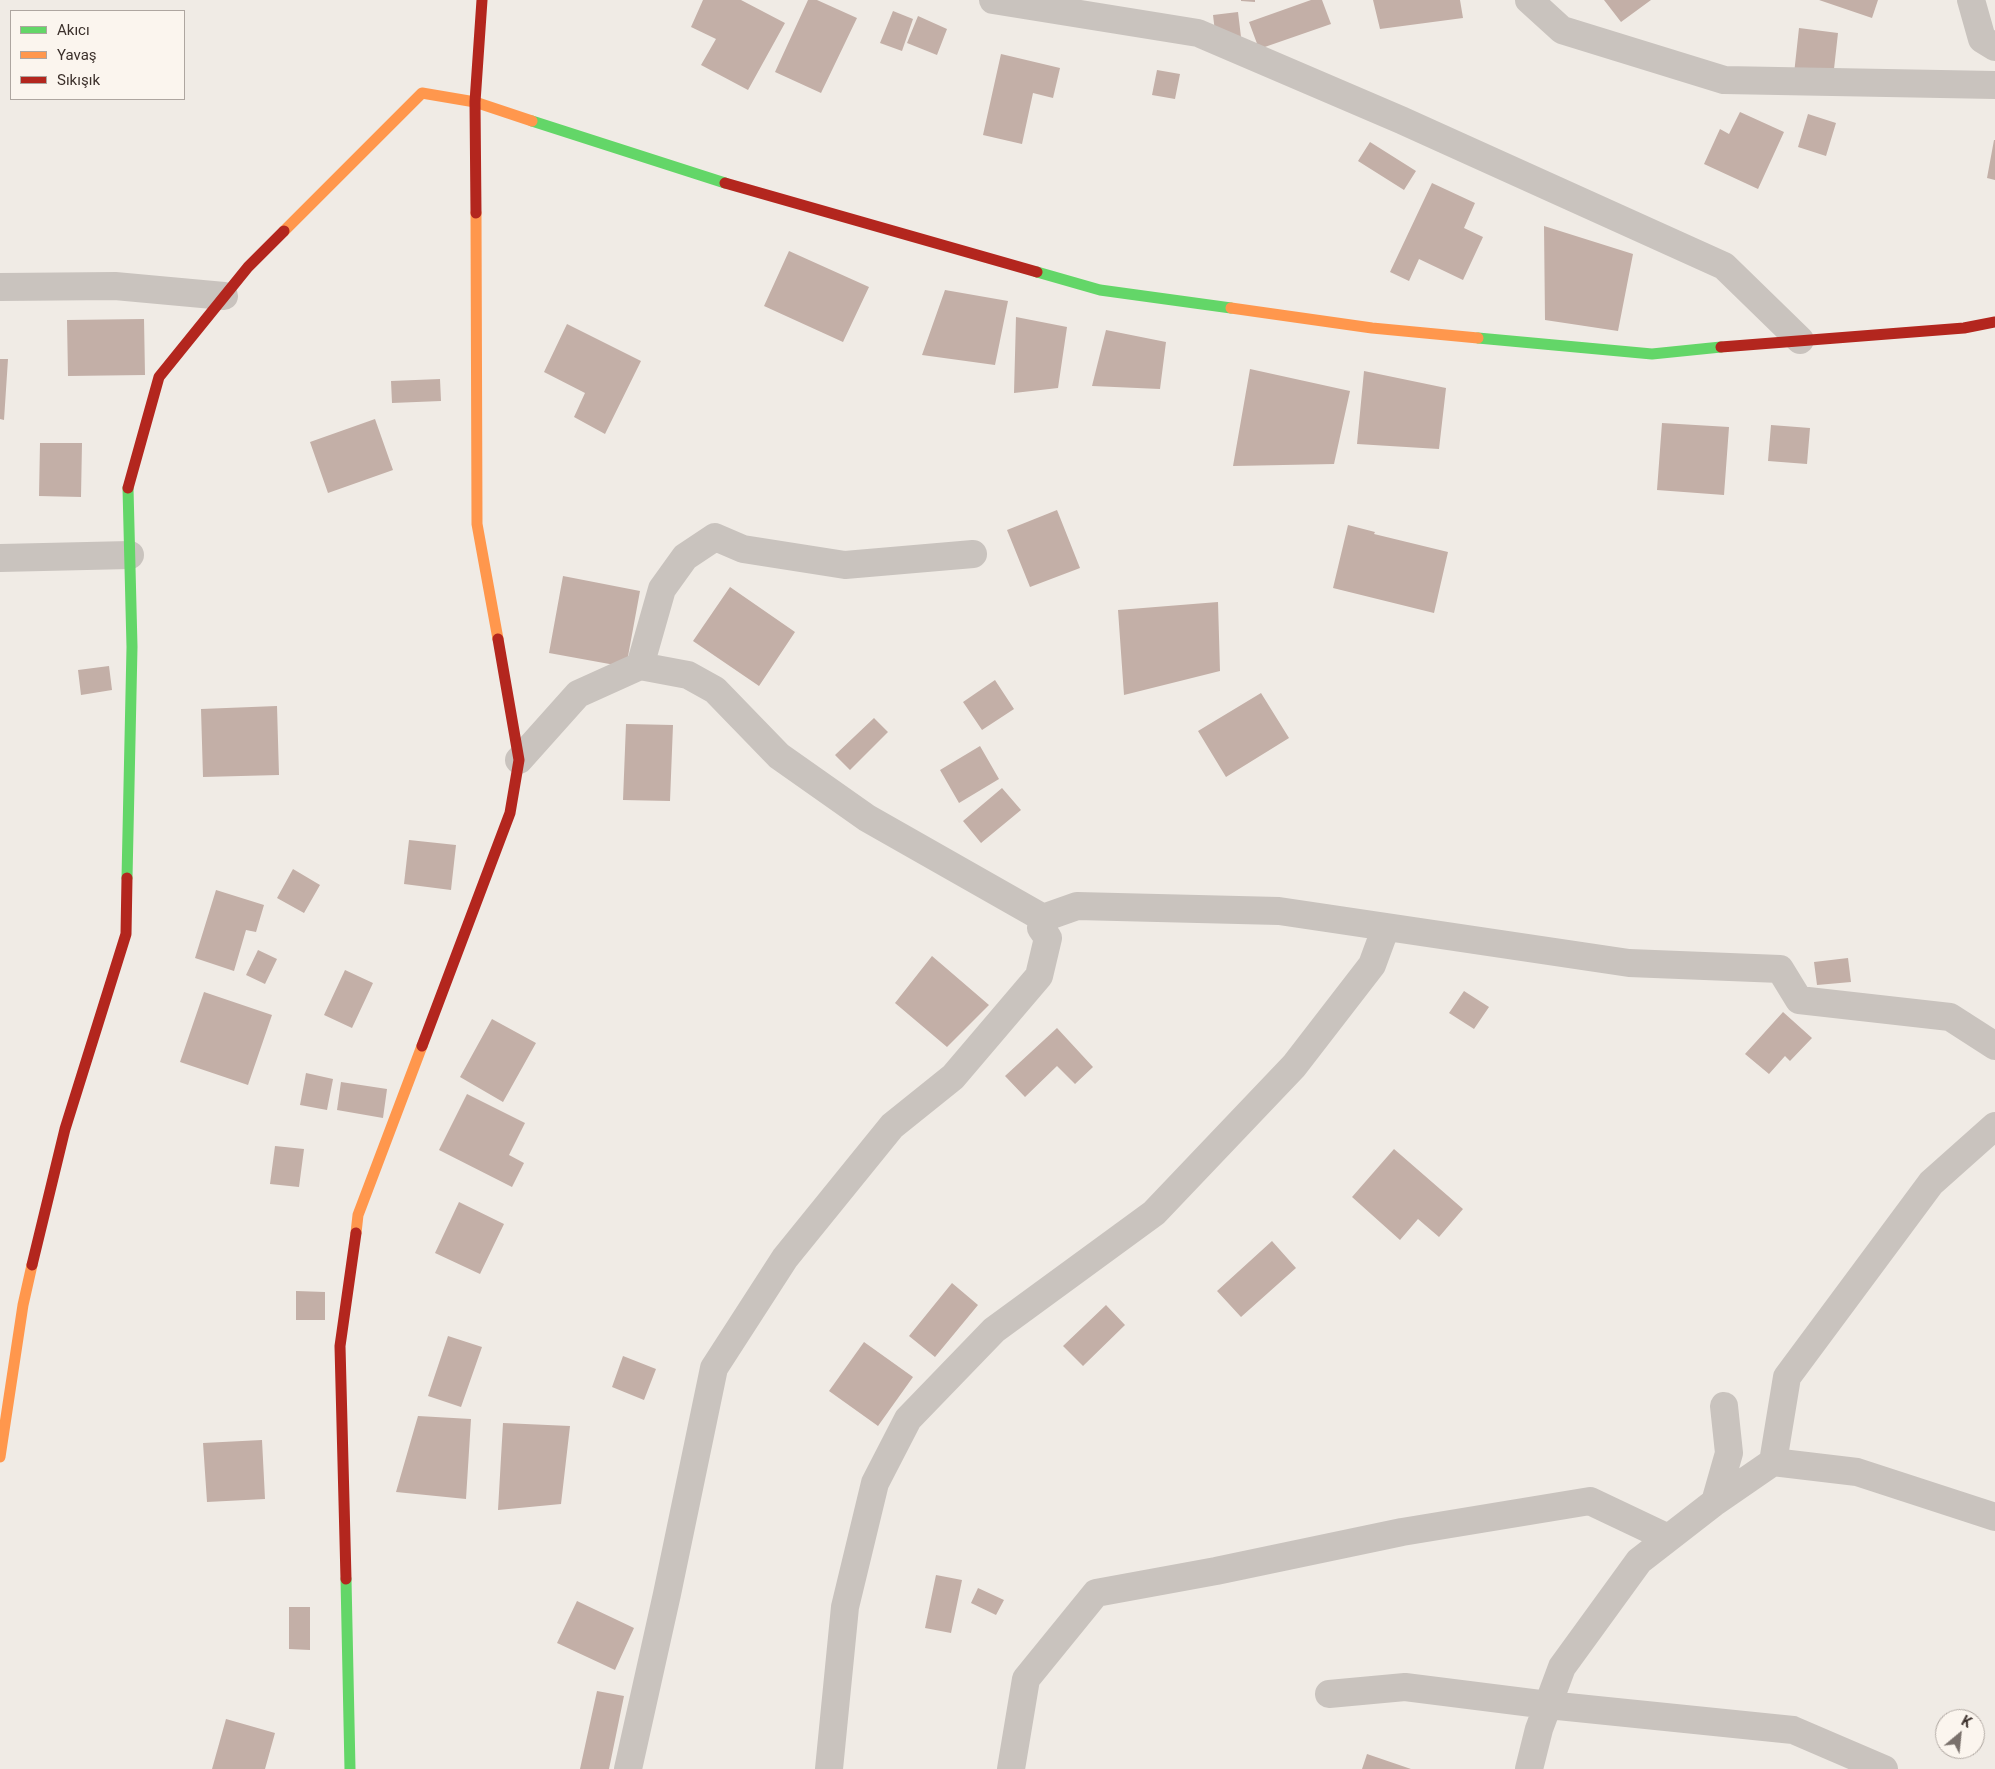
<!DOCTYPE html>
<meta charset="utf-8">
<style>
body{margin:0}
#map{position:relative;width:1995px;height:1769px;overflow:hidden;background:#f0ebe5;font-family:Roboto,sans-serif}
canvas{display:block}
.legend{position:absolute;left:10px;top:10px;width:175px;height:90px;box-sizing:border-box;background:#fbf5ee;border:1px solid #aea6a0;margin:0;padding:6px 9px;list-style:none;font-size:15px;color:#3b302b}
.legend li{display:flex;align-items:center;gap:10px;height:25px}
.legend b{width:25px;border:1px solid #aea6a0}
.north{position:absolute;left:1935px;top:1709px;width:50px;height:50px;box-sizing:border-box;background:#fbf5ee;border:1px solid #aea6a0;border-radius:50%;rotate:28deg;font-size:14px;font-weight:700;line-height:20px;text-align:center;color:#3b302b}
.north::after{content:'';display:block;margin:auto;width:18px;height:22px;background:#7a716c;clip-path:polygon(50% 0,100% 100%,50% 72%,0 100%)}
</style>
<div id="map">
<canvas width="1995" height="1769"></canvas>
<ul class="legend">
<li><b style="height:6px;background:#63d668"></b>Akıcı</li>
<li><b style="height:6px;background:#ff974d"></b>Yavaş</li>
<li><b style="height:6px;background:#b3261e"></b>Sıkışık</li>
</ul>
<div class="north">K</div>
</div>
<script>
const ctx = document.querySelector('canvas').getContext('2d');
ctx.lineJoin = 'round';
function fillPath(path, color) {
  ctx.fillStyle = color;
  ctx.fill(path, 'evenodd');
}
function shape(rows) {
  const path = new Path2D();
  for (const r of rows) {
    path.moveTo(r[0], r[1]);
    for (let i = 2; i < r.length; i += 2) path.lineTo(r[i], r[i + 1]);
  }
  return path;
}
function stroke(path, color, width, dash) {
  ctx.strokeStyle = color;
  ctx.lineWidth = width;
  ctx.lineCap = dash ? 'butt' : 'round';
  ctx.setLineDash(dash || []);
  ctx.stroke(path);
}
fillPath(shape([
 [703,0,741,0,785,23,748,90,701,65,716,39,691,27],
 [808,0,817,0,857,18,821,93,775,72],
 [1241,0,1255,0,1255,2,1241,1],
 [1311,0,1322,0,1331,24,1259,49,1249,22],
 [1373,0,1460,0,1463,18,1380,29],
 [1604,0,1651,0,1621,22],
 [1819,0,1878,0,1872,18],
 [893,11,913,19,902,51,880,43],
 [1238,12,1241,37,1216,40,1213,15],
 [918,16,947,29,937,55,907,43],
 [1799,28,1838,33,1833,78,1794,74],
 [1001,54,1060,68,1053,98,1033,93,1022,144,983,135],
 [1157,70,1180,74,1175,99,1152,95],
 [1740,112,1784,132,1758,189,1704,164,1720,129,1729,134],
 [1808,114,1836,123,1826,156,1798,147],
 [1994,140,1995,140,1995,180,1987,178],
 [1370,142,1416,171,1404,190,1358,161],
 [1432,183,1475,203,1464,228,1483,237,1463,280,1419,259,1409,281,1390,272],
 [1544,226,1633,254,1618,331,1545,320],
 [789,251,869,287,843,342,764,306],
 [945,290,1008,301,995,365,922,355],
 [1016,317,1067,327,1058,388,1014,393],
 [144,319,145,375,68,376,67,320],
 [567,324,641,361,605,434,574,417,585,393,544,372],
 [1106,330,1166,342,1160,389,1092,386],
 [0,359,8,359,4,420,0,419],
 [1250,369,1350,391,1334,464,1233,466],
 [1364,371,1446,388,1439,449,1357,444],
 [440,379,441,401,392,403,391,381],
 [375,419,393,470,328,493,310,442],
 [1662,423,1729,427,1724,495,1657,490],
 [1771,425,1810,428,1807,464,1768,461],
 [40,443,82,443,81,497,39,496],
 [1057,510,1080,568,1030,587,1007,530],
 [1348,525,1375,532,1374,534,1448,552,1434,613,1333,588],
 [563,576,640,591,626,667,549,653],
 [730,587,795,632,759,686,693,641],
 [1218,602,1220,671,1124,695,1118,610],
 [109,666,112,690,81,695,78,670],
 [995,680,1014,709,982,730,963,702],
 [1261,693,1289,738,1226,777,1198,731],
 [277,706,279,775,203,777,201,709],
 [874,718,888,732,850,770,835,755],
 [626,724,673,725,670,801,623,800],
 [980,746,999,779,959,803,940,770],
 [1002,788,1021,810,981,843,963,821],
 [409,840,456,845,451,890,404,884],
 [293,869,320,885,304,913,277,898],
 [216,890,264,905,256,932,246,930,234,971,195,958],
 [258,950,277,959,265,984,246,975],
 [932,956,989,1005,947,1047,895,1003],
 [1848,958,1851,982,1817,985,1814,962],
 [345,970,373,983,352,1028,324,1015],
 [1464,991,1489,1007,1474,1029,1449,1013],
 [204,992,272,1015,248,1085,180,1062],
 [1783,1012,1812,1038,1790,1061,1785,1056,1769,1074,1745,1054],
 [492,1019,536,1043,503,1102,460,1077],
 [1057,1028,1093,1067,1075,1084,1057,1066,1025,1097,1005,1076],
 [306,1073,333,1079,327,1110,300,1105],
 [341,1082,387,1089,383,1118,337,1110],
 [467,1094,525,1123,509,1155,524,1163,512,1187,439,1150],
 [275,1146,304,1149,299,1187,270,1184],
 [1394,1149,1463,1209,1439,1237,1418,1219,1400,1240,1352,1197],
 [459,1202,504,1224,480,1274,435,1253],
 [1272,1241,1296,1268,1241,1317,1217,1291],
 [952,1283,978,1305,935,1357,909,1336],
 [296,1291,325,1292,325,1320,296,1320],
 [1106,1305,1125,1325,1083,1366,1063,1346],
 [448,1336,482,1347,461,1407,428,1396],
 [864,1342,913,1377,878,1426,829,1391],
 [623,1356,656,1369,644,1400,612,1387],
 [418,1416,471,1419,466,1499,396,1492],
 [503,1423,570,1426,561,1504,498,1510],
 [262,1440,265,1499,207,1502,203,1443],
 [936,1575,962,1580,951,1633,925,1628],
 [978,1588,1004,1600,996,1615,971,1603],
 [577,1601,634,1628,615,1670,557,1643],
 [289,1607,310,1607,310,1650,289,1649],
 [597,1691,624,1696,609,1769,580,1769],
 [226,1719,275,1733,265,1769,212,1769],
 [1367,1754,1411,1769,1362,1769]
]), '#c3afa7');
stroke(shape([
 [993,0,1198,33,1401,120,1724,266,1800,340],
 [1529,0,1562,30,1724,80,1995,85],
 [1971,0,1982,39,1995,47],
 [0,287,115,286,224,296],
 [0,558,130,555],
 [640,666,662,589,685,557,715,537,743,549,845,565,973,554],
 [519,760,578,694,640,666,688,675,715,690,779,756,867,818,1043,918,1077,906,1279,911,1629,963,1780,969,1799,1000,1950,1017,1995,1046],
 [1773,1462,1787,1377,1931,1183,1995,1126],
 [1715,1502,1773,1462,1857,1472,1995,1517],
 [1329,1694,1405,1687,1548,1705,1793,1730,1884,1769],
 [628,1769,667,1594,714,1368,785,1258,892,1126,953,1077,1039,976,1048,938,1041,928,1043,918],
 [829,1769,845,1607,875,1483,908,1419,994,1330,1154,1213,1294,1066,1372,965,1386,927],
 [1011,1769,1026,1679,1096,1593,1216,1571,1402,1532,1590,1501,1668,1538],
 [1529,1769,1539,1729,1562,1667,1639,1561,1715,1502,1729,1453,1724,1406]
]), '#c9c3be', 28);
stroke(shape([
 [532,121,725,183],
 [1037,272,1100,290,1231,308],
 [1478,338,1652,354,1721,347],
 [127,878,132,647,128,488],
 [346,1579,350,1769]
]), '#63d668', 11);
stroke(shape([
 [476,213,477,524,498,639],
 [284,231,422,93,475,102,532,121],
 [1231,308,1372,328,1478,338],
 [356,1233,358,1215,422,1046],
 [0,1457,23,1305,32,1265]
]), '#ff974d', 11);
stroke(shape([
 [725,183,1037,272],
 [476,213,475,102,482,0],
 [1721,347,1964,328,1995,322],
 [128,488,159,377,248,267,284,231],
 [422,1046,510,813,519,760,498,639],
 [32,1265,65,1129,126,934,127,878],
 [346,1579,340,1346,356,1233]
]), '#b3261e', 11);
</script>
